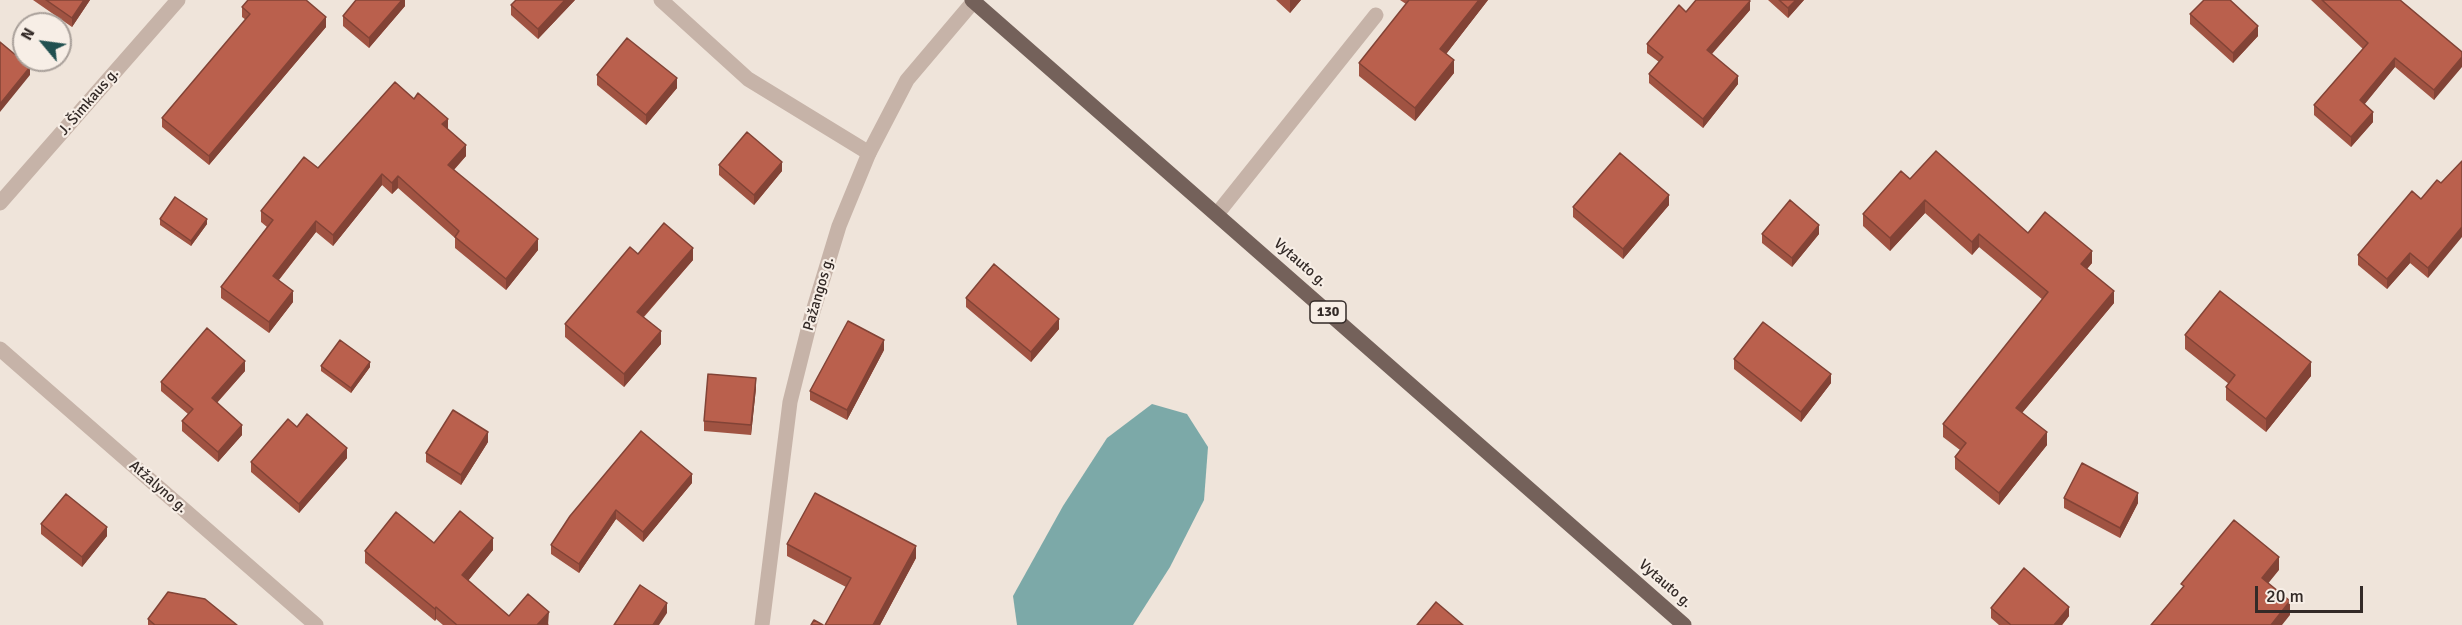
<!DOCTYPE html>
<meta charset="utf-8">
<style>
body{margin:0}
#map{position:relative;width:2462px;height:625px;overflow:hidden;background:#efe4da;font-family:Signika,sans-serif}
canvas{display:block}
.north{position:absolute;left:12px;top:12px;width:60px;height:60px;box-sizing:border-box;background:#f7eee6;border:2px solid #a9a09a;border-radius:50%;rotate:299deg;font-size:16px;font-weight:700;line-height:24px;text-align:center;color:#332a27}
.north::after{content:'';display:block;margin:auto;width:21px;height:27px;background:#215050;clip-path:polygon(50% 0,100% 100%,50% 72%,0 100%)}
.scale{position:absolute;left:2255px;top:586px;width:108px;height:27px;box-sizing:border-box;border:3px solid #332a27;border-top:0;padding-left:8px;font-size:18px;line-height:21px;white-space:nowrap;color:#332a27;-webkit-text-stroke:4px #f7eee6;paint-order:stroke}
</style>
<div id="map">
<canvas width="2462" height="625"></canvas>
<div class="north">N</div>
<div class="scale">20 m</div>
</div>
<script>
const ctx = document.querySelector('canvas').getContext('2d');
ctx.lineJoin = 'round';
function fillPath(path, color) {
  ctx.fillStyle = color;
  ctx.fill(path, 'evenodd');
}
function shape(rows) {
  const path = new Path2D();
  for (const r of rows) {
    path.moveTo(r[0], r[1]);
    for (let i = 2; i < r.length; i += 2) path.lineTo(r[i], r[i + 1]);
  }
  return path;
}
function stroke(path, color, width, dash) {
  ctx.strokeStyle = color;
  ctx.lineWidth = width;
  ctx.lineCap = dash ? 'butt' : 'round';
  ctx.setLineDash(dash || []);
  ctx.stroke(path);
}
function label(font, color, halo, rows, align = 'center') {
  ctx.font = font + ' Signika,sans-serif';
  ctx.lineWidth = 4.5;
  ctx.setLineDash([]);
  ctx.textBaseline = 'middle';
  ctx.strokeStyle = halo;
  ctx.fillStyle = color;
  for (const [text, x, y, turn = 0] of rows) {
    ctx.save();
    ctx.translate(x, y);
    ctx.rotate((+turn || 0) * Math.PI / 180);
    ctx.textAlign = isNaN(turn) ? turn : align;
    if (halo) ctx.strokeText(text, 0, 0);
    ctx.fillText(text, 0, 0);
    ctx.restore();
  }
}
fillPath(shape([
 [1152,404,1187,414,1208,447,1204,500,1170,567,1133,625,1017,625,1013,596,1063,506,1107,438]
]), '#7ca9a8');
stroke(shape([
 [661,0,748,79,869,153],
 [1217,214,1376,15]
]), '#c6b3a8', 15);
stroke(shape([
 [0,203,178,0],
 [0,349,316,625],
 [762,625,790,402,811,318,839,226,869,153,907,80,974,1]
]), '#c6b3a8', 15);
stroke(shape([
 [972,0,1684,625]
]), '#74615a', 15);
fillPath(shape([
 [33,0,90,0,72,27],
 [405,0,405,6,369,48,343,26,343,16],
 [575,0,538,39,511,15,511,5],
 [1276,0,1301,0,1290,13],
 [1400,0,1488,0,1446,54,1454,73,1415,121,1359,76,1359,63,1406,4],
 [1768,0,1804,0,1788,18],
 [2311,0,2400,0,2462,52,2434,100,2395,67,2364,104,2373,122,2351,147,2314,115,2314,105,2363,49],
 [242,7,326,27,209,165,162,127,162,118,246,20,242,17],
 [1750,10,1712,54,1738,84,1703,128,1649,83,1649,74,1659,62,1647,53,1647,44,1686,12],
 [2190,14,2258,36,2233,63,2190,24],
 [597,75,677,88,646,125,597,85],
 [448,129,466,156,454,170,538,250,506,290,455,248,455,238,398,188,392,194,382,185,333,246,316,232,279,280,293,302,269,333,221,298,221,287,267,227,261,222,261,211,318,168],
 [719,165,782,171,754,205,719,175],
 [1910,179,2028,233,2092,263,2087,269,2114,303,2022,413,2047,445,1999,505,1955,469,1955,457,1960,450,1943,437,1943,424,2043,300,1979,247,1972,255,1925,213,1890,251,1863,226,1863,214],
 [2441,183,2428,278,2410,263,2387,289,2358,265,2358,255,2421,199],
 [1669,205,1623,259,1573,217,1573,207],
 [160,219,207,224,191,246,160,225],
 [1762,234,1819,234,1792,267,1762,243],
 [638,254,693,260,644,317,661,344,624,387,565,337,565,324],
 [966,298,1059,329,1031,362,966,307],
 [2185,335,2311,376,2266,432,2226,400,2226,387,2229,384,2185,349],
 [884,350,847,420,810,400,810,391],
 [1734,359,1831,383,1801,422,1734,369],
 [321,366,370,367,351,393,321,371],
 [245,371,217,403,242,435,218,462,182,431,182,421,188,414,161,391,161,382],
 [756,388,751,435,704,431,704,421],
 [297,427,347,458,299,513,251,472,251,462],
 [488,442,461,485,426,462,426,453],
 [692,483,643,542,616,519,579,573,551,554,551,545,570,516],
 [2064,498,2138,503,2120,538,2064,508],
 [41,524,107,536,82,567,41,534],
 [434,543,493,550,468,581,509,616,549,624,548,625,443,625,436,619,435,621,365,563,365,551],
 [787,544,916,558,880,625,825,625,846,587,787,556],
 [1991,608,2069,616,2062,625,1999,625,1991,618],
 [148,619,237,625,148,625]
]), '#a05342');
fillPath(shape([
 [84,0,90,0,72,27,72,18],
 [402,0,405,0,405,6,369,48,369,38],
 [565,0,575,0,538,39,538,29],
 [1290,0,1301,0,1290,13],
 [1479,0,1488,0,1440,62,1440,49],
 [1796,0,1804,0,1788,18,1788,8],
 [1750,1,1750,10,1707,59,1707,50],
 [326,17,326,27,209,165,209,156],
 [2258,26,2258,36,2233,63,2233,53],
 [2462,57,2462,67,2434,100,2434,90],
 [2395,58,2395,67,2360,110,2360,100],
 [1454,60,1454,73,1415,121,1415,108],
 [30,67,30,75,0,112,0,104],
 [1738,76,1738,84,1703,128,1703,119],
 [677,78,677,88,646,125,646,115],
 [2373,112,2373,122,2351,147,2351,137],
 [448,119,448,130,442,124],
 [466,145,466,156,448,176,448,165],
 [782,162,782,171,754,205,754,195],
 [382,174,382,185,333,246,333,235],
 [398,176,398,188,392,194,392,183],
 [1669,195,1669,205,1623,259,1623,249],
 [1925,200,1925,213,1890,251,1890,238],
 [207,219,207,224,191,246,191,241],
 [316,221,316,232,273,287,273,276],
 [1819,225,1819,234,1792,267,1792,258],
 [2462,227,2462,237,2428,278,2428,268],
 [1979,234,1979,247,1972,255,1972,242],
 [538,239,538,250,506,290,506,279],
 [693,248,693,260,637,324,637,312],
 [2092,251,2092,263,2081,276,2081,264],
 [2410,253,2410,263,2387,289,2387,279],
 [293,291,293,302,269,333,269,322],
 [2114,291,2114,303,2016,420,2016,408],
 [1059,319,1059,329,1031,362,1031,352],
 [661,331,661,344,624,387,624,374],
 [884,340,884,350,847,420,847,410],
 [245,361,245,371,212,408,212,398],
 [370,362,370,367,351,393,351,388],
 [2311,362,2311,376,2266,432,2266,419],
 [1831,374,1831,383,1801,422,1801,412],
 [756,378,756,388,751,435,751,425],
 [242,425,242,435,218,462,218,452],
 [488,432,488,442,461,485,461,475],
 [2047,432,2047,445,1999,505,1999,493],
 [347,448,347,458,299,513,299,504],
 [692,474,692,483,643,542,643,532],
 [2138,493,2138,503,2120,538,2120,528],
 [616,510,616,519,579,573,579,564],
 [107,527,107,536,82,567,82,557],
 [493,538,493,550,462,588,462,575],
 [916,546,916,558,880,625,873,625],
 [2279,557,2279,570,2262,591,2262,578],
 [2290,601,2290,615,2282,625,2271,625],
 [667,603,667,613,659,625,653,625],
 [436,607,436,619,435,621,435,609],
 [2069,607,2069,616,2062,625,2054,625],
 [549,612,548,625,537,625]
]), '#824336');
const building = shape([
 [46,0,84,0,72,18,46,0],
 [248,0,306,0,326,17,209,156,162,118,250,14,242,7,248,0],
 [356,0,402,0,369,38,343,16,356,0],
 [516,0,565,0,538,29,511,5,516,0],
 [1409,0,1479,0,1440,49,1454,60,1415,108,1359,63,1409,0],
 [1696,0,1749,0,1750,1,1707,50,1738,76,1703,119,1649,74,1663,57,1647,44,1679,5,1686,12,1696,0],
 [1779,0,1796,0,1788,8,1779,0],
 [2204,0,2230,0,2258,26,2233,53,2190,14,2204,0],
 [2322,0,2400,0,2462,52,2462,57,2434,90,2395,58,2360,100,2373,112,2351,137,2314,105,2368,43,2322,0],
 [627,38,677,78,646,115,597,75,627,38],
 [0,42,30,67,0,104,0,42],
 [395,82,414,99,418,93,448,119,442,124,466,145,448,165,538,239,506,279,455,237,459,231,398,176,392,183,382,174,333,235,316,221,273,276,293,291,269,322,221,287,273,220,261,211,304,157,318,168,395,82],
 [747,132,782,162,754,195,719,165,747,132],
 [1936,151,2028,233,2045,212,2092,251,2081,264,2114,291,2016,408,2047,432,1999,493,1955,457,1966,443,1943,424,2048,292,1979,234,1972,242,1925,200,1890,238,1863,214,1901,171,1910,179,1936,151],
 [1620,153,1669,195,1623,249,1573,207,1620,153],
 [2462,161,2462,227,2428,268,2410,253,2387,279,2358,255,2412,191,2421,199,2437,180,2441,183,2462,161],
 [175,197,207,219,191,241,160,219,175,197],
 [1790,200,1819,225,1792,258,1762,234,1790,200],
 [664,223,693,248,637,312,661,331,624,374,565,324,630,247,638,254,664,223],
 [994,264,1059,319,1031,352,966,298,994,264],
 [2220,291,2311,362,2266,419,2226,387,2235,375,2185,335,2220,291],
 [848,321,884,340,847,410,810,391,848,321],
 [1763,322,1831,374,1801,412,1734,359,1763,322],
 [207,328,245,361,212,398,242,425,218,452,182,421,193,409,161,382,207,328],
 [340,340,370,362,351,388,321,366,340,340],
 [708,374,756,378,751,425,704,421,708,374],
 [453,410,488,432,461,475,426,453,453,410],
 [307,414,347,448,299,504,251,462,288,419,297,427,307,414],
 [641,431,692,474,643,532,616,510,579,564,551,545,570,516,641,431],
 [2082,463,2138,493,2120,528,2064,498,2082,463],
 [815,493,916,546,873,625,825,625,851,578,787,544,815,493],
 [66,494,107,527,82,557,41,524,66,494],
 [460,511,493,538,462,575,509,616,528,594,549,612,537,625,457,625,436,607,435,609,365,551,396,512,434,543,460,511],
 [2234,520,2279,557,2262,578,2290,601,2271,625,2151,625,2184,586,2181,584,2234,520],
 [2024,568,2069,607,2054,625,2011,625,1991,608,2024,568],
 [640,585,667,603,653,625,614,625,640,585],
 [168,592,205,599,237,625,155,625,148,619,168,592],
 [1436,602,1463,625,1417,625,1436,602],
 [814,620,823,625,811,625,814,620]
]);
fillPath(building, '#ba604d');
stroke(building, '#824336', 1.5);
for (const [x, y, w] of [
 [1328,312,36]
]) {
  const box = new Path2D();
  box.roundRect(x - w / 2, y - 11, w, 22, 4.5);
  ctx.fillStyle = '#f7eee6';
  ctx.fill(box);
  stroke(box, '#332a27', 1.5);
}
label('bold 14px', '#332a27', null, [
 ["130",1328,312]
]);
label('15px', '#332a27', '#f7eee6', [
 ["J. Šimkaus g.",89,102,-49],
 ["Vytauto g.",1300,263,41],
 ["Pažangos g.",819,294,-74],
 ["Atžalyno g.",158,487,41],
 ["Vytauto g.",1665,584,41]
]);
</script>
